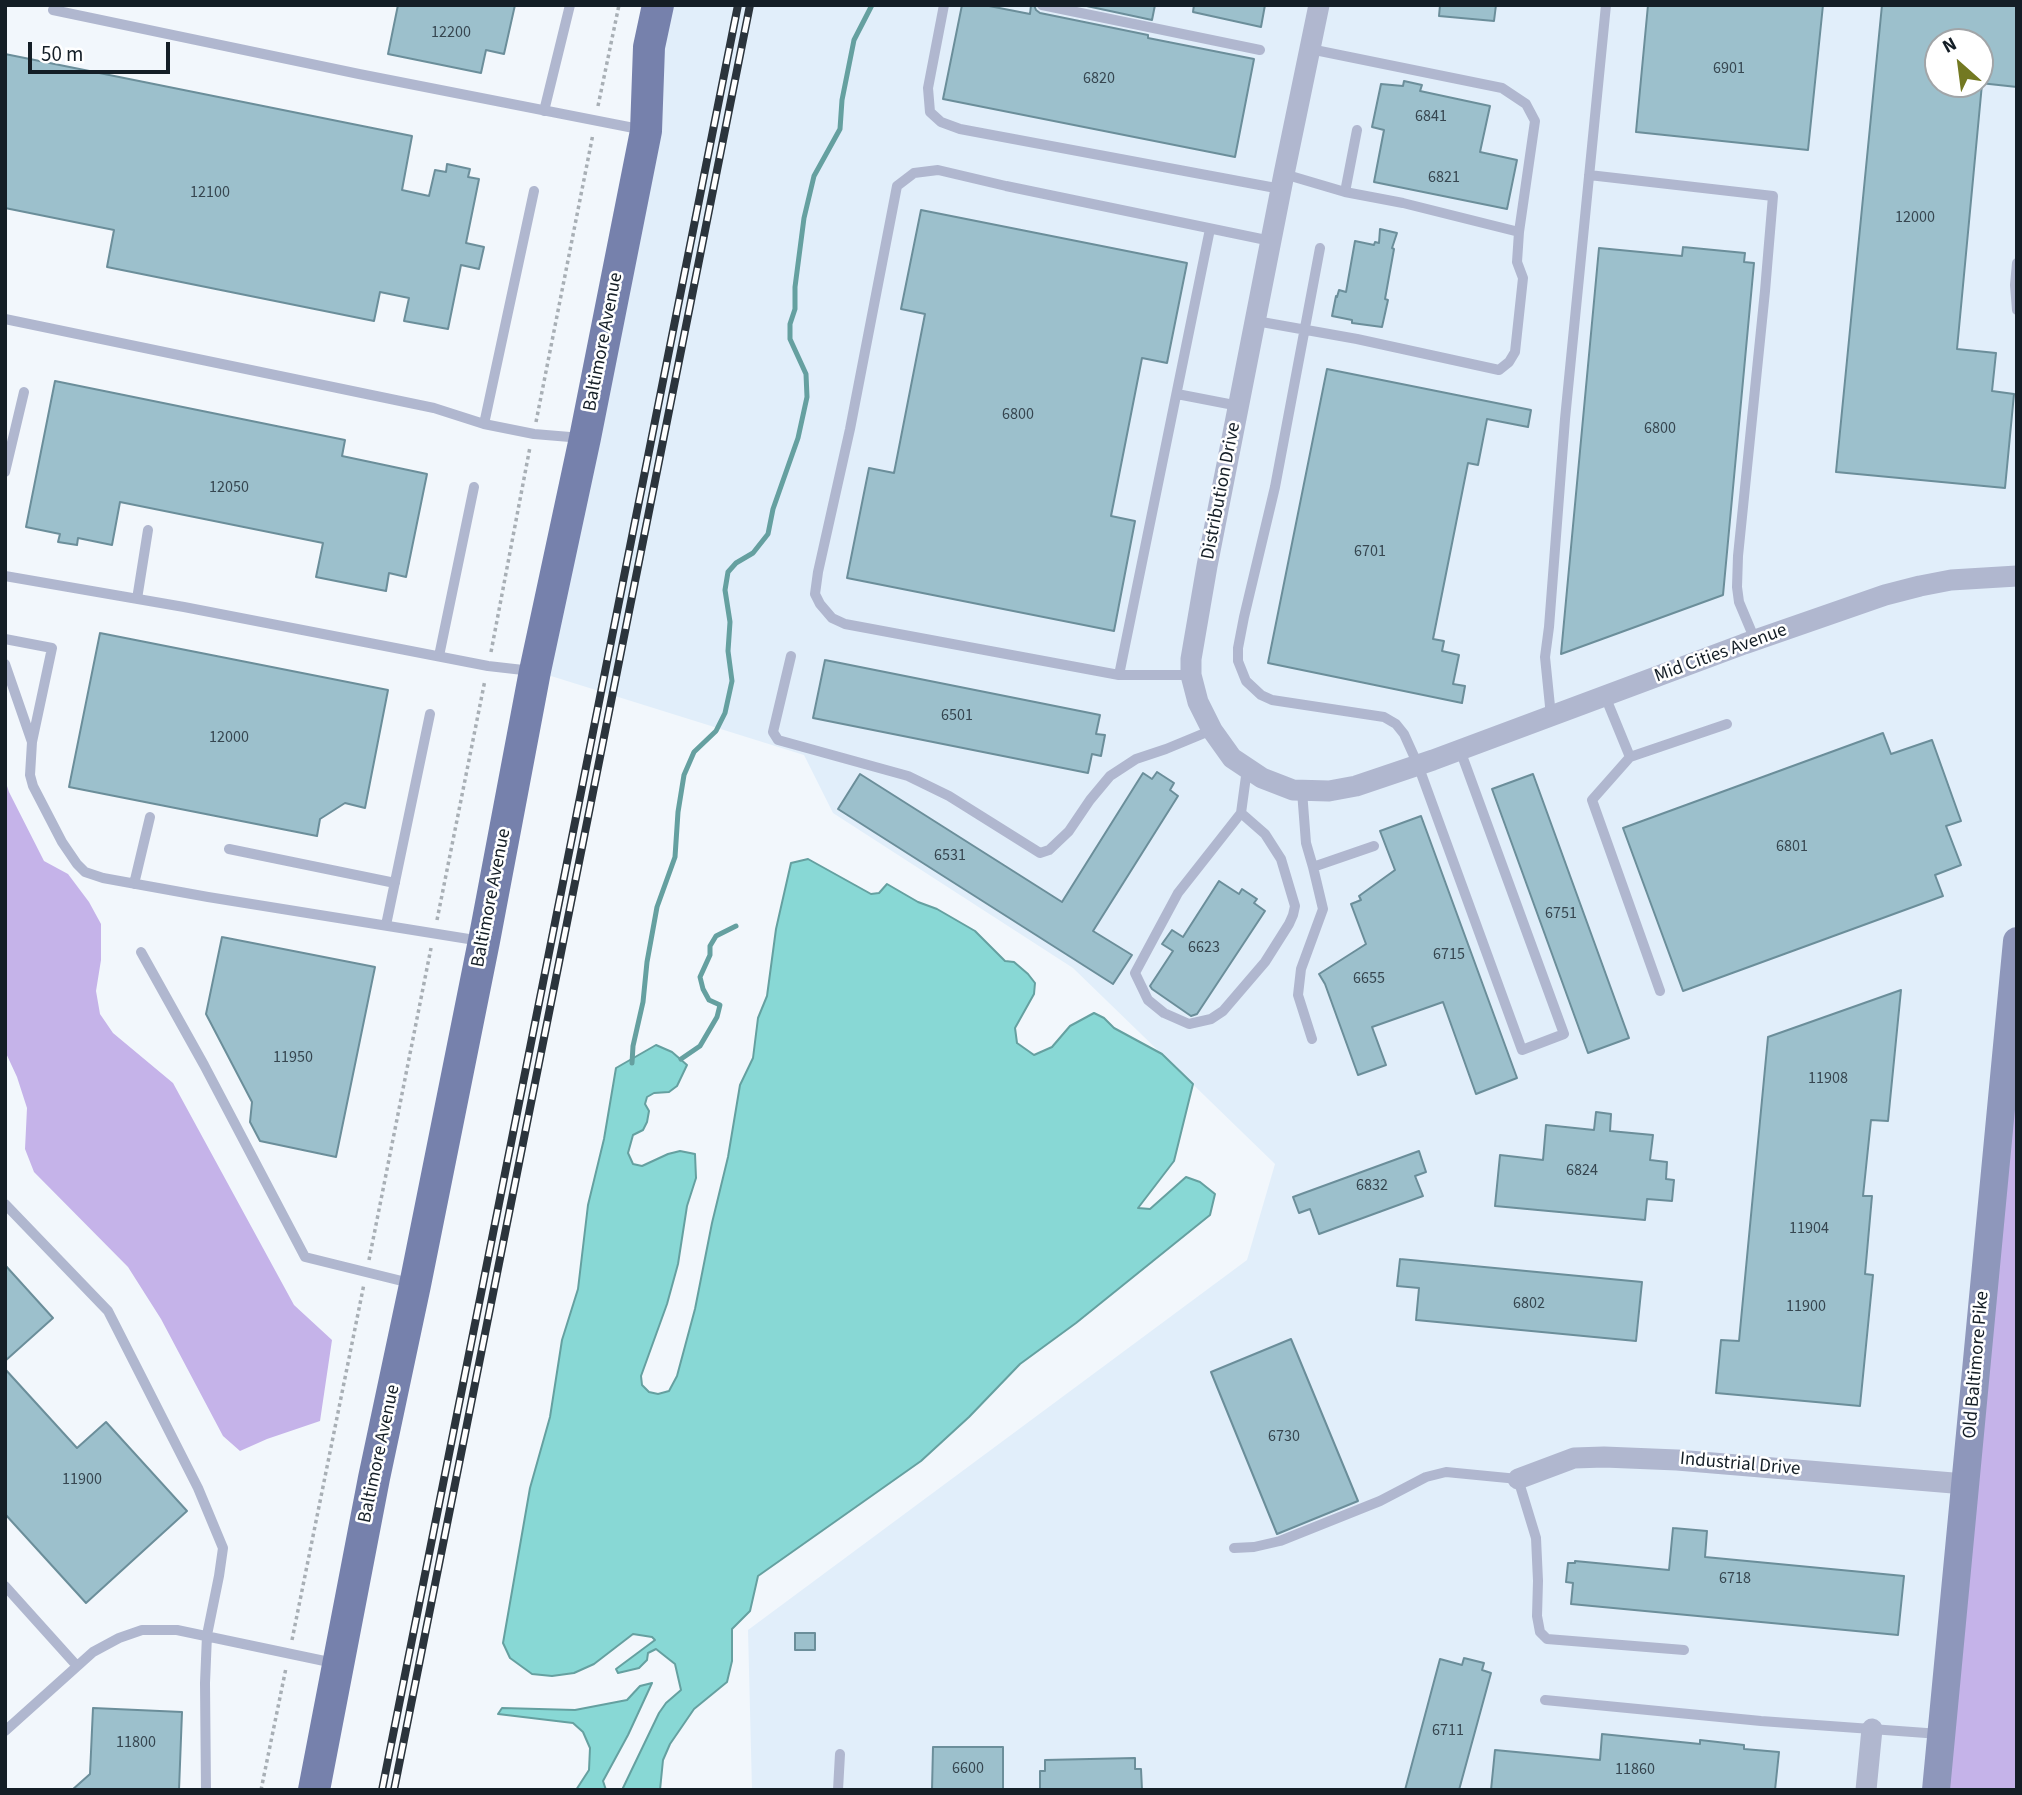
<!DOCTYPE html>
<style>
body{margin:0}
#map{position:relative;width:2022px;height:1795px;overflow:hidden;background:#f2f7fc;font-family:"Source Sans 3",sans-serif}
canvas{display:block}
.frame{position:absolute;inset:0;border:7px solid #141e26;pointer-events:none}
.north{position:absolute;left:1924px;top:28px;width:70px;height:70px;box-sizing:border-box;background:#fff;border:2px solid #a1a5a8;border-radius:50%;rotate:332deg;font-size:19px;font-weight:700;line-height:28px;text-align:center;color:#141e26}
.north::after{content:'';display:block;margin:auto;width:24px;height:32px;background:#737922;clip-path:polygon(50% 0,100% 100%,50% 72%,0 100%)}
.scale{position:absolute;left:28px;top:42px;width:142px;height:32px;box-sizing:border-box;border:4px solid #141e26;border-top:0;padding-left:9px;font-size:21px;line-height:24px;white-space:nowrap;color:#141e26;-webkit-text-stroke:5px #fff;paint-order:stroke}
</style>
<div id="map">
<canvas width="2022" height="1795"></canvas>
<div class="frame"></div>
<div class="north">N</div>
<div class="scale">50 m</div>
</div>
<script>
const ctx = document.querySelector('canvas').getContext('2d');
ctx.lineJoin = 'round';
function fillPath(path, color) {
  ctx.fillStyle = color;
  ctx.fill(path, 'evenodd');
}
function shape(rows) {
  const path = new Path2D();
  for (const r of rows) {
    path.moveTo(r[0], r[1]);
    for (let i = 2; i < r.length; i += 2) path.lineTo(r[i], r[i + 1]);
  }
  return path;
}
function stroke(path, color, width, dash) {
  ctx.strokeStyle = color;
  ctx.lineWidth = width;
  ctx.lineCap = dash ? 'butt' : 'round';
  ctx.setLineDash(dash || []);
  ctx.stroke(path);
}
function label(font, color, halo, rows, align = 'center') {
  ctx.font = font + ' "Source Sans 3",sans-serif';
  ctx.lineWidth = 5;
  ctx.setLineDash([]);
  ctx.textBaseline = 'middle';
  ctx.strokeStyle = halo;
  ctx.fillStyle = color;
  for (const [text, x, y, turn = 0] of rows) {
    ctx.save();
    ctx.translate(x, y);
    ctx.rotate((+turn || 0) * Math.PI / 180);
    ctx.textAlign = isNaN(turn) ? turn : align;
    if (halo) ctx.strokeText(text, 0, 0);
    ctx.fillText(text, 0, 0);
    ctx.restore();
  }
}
fillPath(shape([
 [663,5,2017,5,2017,973,1937,1790,752,1790,748,1630,1247,1260,1275,1164,1073,968,833,813,804,755,535,671],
 [1938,42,1980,42,1980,84,1938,84]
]), '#e1eefa');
fillPath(shape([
 [5,780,9,792,44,861,68,874,89,902,101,924,101,960,96,991,100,1014,113,1033,173,1083,294,1305,332,1340,320,1421,267,1439,240,1451,223,1436,161,1319,128,1267,34,1172,25,1149,27,1108,17,1077,5,1051],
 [2017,967,2017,1790,1937,1790]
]), '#c5b3e9');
const water = shape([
 [808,859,871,894,879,893,887,884,918,902,937,909,975,931,1005,961,1014,962,1028,974,1035,983,1034,994,1015,1028,1017,1043,1034,1055,1052,1047,1070,1026,1094,1013,1104,1018,1114,1028,1162,1054,1193,1084,1174,1161,1138,1208,1150,1209,1186,1177,1200,1182,1215,1194,1210,1215,1076,1323,1020,1364,969,1417,921,1461,758,1576,750,1611,732,1629,732,1661,727,1682,694,1709,670,1744,663,1760,660,1790,622,1790,659,1713,666,1703,681,1690,675,1664,656,1649,648,1653,647,1660,639,1668,618,1673,616,1669,655,1640,652,1637,633,1634,594,1664,574,1673,552,1676,532,1674,510,1658,503,1643,530,1488,550,1417,562,1340,578,1289,588,1205,604,1139,616,1068,656,1045,672,1052,687,1065,677,1086,669,1092,654,1093,647,1097,645,1104,649,1111,647,1122,643,1130,633,1135,628,1153,633,1164,642,1166,668,1154,680,1151,695,1154,696,1178,687,1206,678,1264,667,1304,641,1376,642,1385,649,1392,658,1394,669,1391,677,1376,695,1309,712,1223,728,1157,740,1085,753,1058,758,1018,767,996,776,929,791,863,808,859],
 [652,1683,628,1735,603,1781,606,1790,576,1790,589,1770,590,1748,583,1732,573,1723,498,1714,502,1708,575,1710,627,1700,640,1686,652,1683]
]);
fillPath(water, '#88d8d5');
stroke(water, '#65a0a0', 2);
stroke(shape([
 [681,1059,700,1046,717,1017,720,1005,709,1000,703,989,700,977,710,955,710,946,716,936,736,926],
 [632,1063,633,1046,643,1002,647,962,657,907,675,857,678,812,684,775,694,752,716,731,725,713,732,681,728,651,730,622,725,590,728,572,736,563,753,553,768,534,773,509,798,438,807,397,806,374,790,339,790,324,795,309,795,287,804,218,814,176,840,129,842,100,854,40,872,5]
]), '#65a0a0', 5);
const building = shape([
 [398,5,515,5,504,54,486,50,481,73,388,54,398,5],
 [962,5,984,5,1030,14,1031,5,1034,5,1036,10,1040,13,1148,35,1148,38,1254,59,1235,157,943,99,962,5],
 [1082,5,1155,5,1152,20,1082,5],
 [1194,5,1265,5,1261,27,1193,12,1194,5],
 [1440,5,1496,5,1494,21,1439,16,1440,5],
 [1648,5,1823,5,1808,150,1636,132,1648,5],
 [1882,5,2017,5,2017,87,1980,83,1980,42,1938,42,1938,84,1982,84,1957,349,1996,353,1992,391,2014,394,2005,488,1836,472,1882,5],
 [5,54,412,136,402,190,429,196,435,170,446,172,447,164,470,169,468,177,479,179,466,243,484,247,479,269,461,265,448,329,404,321,409,298,380,292,374,321,107,267,114,230,5,208,5,54],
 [1404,81,1422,85,1420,91,1490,106,1480,152,1517,160,1507,209,1374,182,1384,130,1372,127,1381,84,1403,86,1404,81],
 [921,210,1187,263,1167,363,1142,358,1111,516,1135,521,1114,631,847,578,869,468,894,473,925,314,901,309,921,210],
 [1380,229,1397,233,1392,248,1394,249,1385,299,1388,300,1382,327,1352,323,1352,320,1332,316,1336,296,1337,297,1339,290,1346,292,1355,241,1374,245,1375,242,1379,243,1380,229],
 [1683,247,1745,253,1744,262,1754,263,1723,595,1561,654,1599,248,1682,256,1683,247],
 [1327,369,1531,410,1528,427,1487,419,1478,465,1468,463,1433,639,1444,641,1442,651,1459,655,1453,684,1465,686,1462,703,1268,663,1327,369],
 [55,381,345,440,342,456,427,474,406,577,389,573,386,591,316,577,323,543,120,502,112,545,78,538,77,545,58,542,60,534,26,527,55,381],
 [100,633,388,690,365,808,345,803,320,819,317,836,69,787,100,633],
 [825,660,1100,715,1096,734,1105,735,1101,756,1092,754,1088,773,813,718,825,660],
 [1883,733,1891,754,1932,740,1961,821,1946,826,1961,865,1935,875,1943,896,1683,991,1623,828,1883,733],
 [1157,772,1174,783,1170,790,1178,796,1093,931,1132,955,1113,984,838,809,860,774,1062,902,1143,773,1152,779,1157,772],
 [1533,774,1629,1038,1588,1053,1492,789,1533,774],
 [1421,816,1517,1078,1476,1094,1443,1002,1372,1027,1386,1065,1358,1075,1325,984,1319,974,1366,944,1351,904,1361,900,1359,896,1395,870,1380,831,1421,816],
 [1219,881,1239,894,1242,889,1257,899,1254,903,1265,911,1197,1014,1191,1016,1152,989,1150,986,1173,951,1162,944,1172,930,1183,937,1219,881],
 [222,937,375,967,336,1157,260,1141,250,1122,252,1102,206,1014,222,937],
 [1901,990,1888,1121,1871,1120,1863,1196,1872,1196,1865,1274,1873,1275,1860,1406,1716,1393,1721,1340,1739,1341,1768,1037,1901,990],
 [1596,1112,1611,1114,1610,1131,1653,1135,1650,1160,1667,1162,1666,1179,1674,1180,1672,1201,1647,1199,1645,1220,1495,1206,1500,1155,1543,1160,1546,1125,1594,1130,1596,1112],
 [1419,1151,1426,1172,1415,1176,1423,1196,1319,1234,1310,1209,1299,1213,1293,1197,1419,1151],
 [1400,1259,1642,1282,1636,1341,1416,1320,1419,1288,1397,1286,1400,1259],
 [5,1265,53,1318,5,1361,5,1265],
 [1291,1339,1358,1501,1277,1534,1211,1372,1291,1339],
 [5,1369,77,1448,106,1422,187,1511,86,1603,5,1514,5,1369],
 [1673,1528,1707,1531,1705,1557,1904,1576,1898,1635,1571,1604,1573,1583,1566,1582,1568,1563,1575,1563,1575,1561,1669,1570,1673,1528],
 [795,1633,815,1633,815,1650,795,1650,795,1633],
 [1464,1658,1484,1663,1482,1670,1491,1673,1459,1790,1405,1790,1440,1659,1462,1665,1464,1658],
 [93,1708,182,1712,179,1790,72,1790,90,1774,93,1708],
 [1602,1734,1700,1744,1700,1740,1744,1745,1744,1749,1779,1752,1775,1790,1491,1790,1495,1750,1600,1760,1602,1734],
 [933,1747,1003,1747,1003,1790,932,1790,933,1747],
 [1135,1758,1135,1769,1141,1769,1142,1790,1040,1790,1040,1771,1045,1771,1045,1760,1135,1758]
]);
fillPath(building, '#9cc0cc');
stroke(building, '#6b8e9a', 2);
stroke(shape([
 [598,106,619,5],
 [536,422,593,134],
 [491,652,530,447],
 [437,920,485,680],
 [369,1260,431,948],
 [292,1640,364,1284],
 [261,1790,286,1668]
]), '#a8afb5', 3.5, [3.5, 3.5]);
stroke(shape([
 [944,5,928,88,930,112,941,122,960,129,1281,189],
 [1042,5,1260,50],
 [53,10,359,74,644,130],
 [544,111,570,5],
 [1284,174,1345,192,1357,130],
 [1589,175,1773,196,1765,291,1738,556,1737,587,1739,602,1755,640],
 [1345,192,1403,203,1519,232],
 [1320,248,1275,487,1244,617,1238,648,1238,661,1246,681,1261,695,1272,700,1384,717,1396,724,1404,734,1418,765,1522,1050,1564,1034,1460,750],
 [2017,263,2015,285,2017,310],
 [5,319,434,408,484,424,534,434,582,438],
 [1256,321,1357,339,1499,370,1509,362,1515,352,1523,278,1517,262,1519,232,1535,121,1526,104,1502,88,1310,49],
 [1177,394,1239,406],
 [484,424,534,191],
 [5,472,24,392],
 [5,576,184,607,488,666,532,671],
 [137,599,148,530],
 [5,639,52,648,32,742,5,664],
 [439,656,474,487],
 [791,656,773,732,778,740,908,776,949,796,1040,853,1049,850,1069,831,1090,800,1110,776,1136,759,1166,749,1212,730],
 [1119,675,1210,229],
 [1191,675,1119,675,845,624,832,618,820,604,815,594,818,572,850,429,897,186,914,173,938,170,1006,186,1271,241],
 [1605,696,1630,757,1592,800,1660,991],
 [1551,716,1545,657,1549,627,1565,419,1606,5],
 [32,742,30,775,33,786,62,842,77,864,85,872,103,878,208,897,481,941],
 [1630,757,1727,724],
 [1302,791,1306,843,1313,867,1374,846],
 [1241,813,1265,834,1281,859,1295,906,1293,915,1289,924,1265,962,1223,1011,1211,1019,1189,1024,1164,1013,1148,1000,1135,973,1178,893,1241,813],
 [1241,813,1247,769],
 [229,849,395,883],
 [134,884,150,817],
 [386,925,430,714],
 [141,952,204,1065,305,1257,414,1284],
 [1312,1039,1298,995,1301,969,1323,909,1313,867],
 [5,1204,108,1311,198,1488,223,1548,219,1576,207,1635,205,1683,206,1790],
 [1234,1548,1254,1547,1280,1541,1380,1501,1426,1477,1446,1472,1518,1479,1536,1538,1538,1581,1537,1616,1540,1632,1547,1639,1684,1650],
 [5,1586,77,1666],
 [1545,1700,1761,1721,1940,1734],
 [5,1731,93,1652,119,1638,142,1630,177,1630,334,1663],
 [838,1790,840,1754]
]), '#b0b7cf', 10);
stroke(shape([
 [1319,5,1284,174,1207,566,1191,659,1191,675,1198,702,1212,730,1232,758,1262,778,1293,790,1329,791,1356,786,1433,760,1744,644,1885,595,1920,586,1951,580,2017,576],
 [1518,1479,1574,1458,1604,1457,1677,1460,1965,1484],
 [1866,1790,1872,1729]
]), '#b0b7cf', 21);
stroke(shape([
 [1936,1790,2017,941]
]), '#8e97bb', 28);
stroke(shape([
 [314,1790,374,1478,415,1285,484,941,535,671,585,438,646,131,649,47,658,5]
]), '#7681ac', 32);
const rail = shape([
 [382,1790,738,5],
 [394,1790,750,5]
]);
stroke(rail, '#2b343c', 8);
stroke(rail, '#fff', 5, [16]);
label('16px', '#364650', null, [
 ["12200",451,33],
 ["6901",1729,69],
 ["6820",1099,79],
 ["6841",1431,117],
 ["6821",1444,178],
 ["12100",210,193],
 ["12000",1915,218],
 ["6800",1018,415],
 ["6800",1660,429],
 ["12050",229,488],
 ["6701",1370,552],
 ["6501",957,716],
 ["12000",229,738],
 ["6801",1792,847],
 ["6531",950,856],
 ["6751",1561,914],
 ["6623",1204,948],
 ["6715",1449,955],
 ["6655",1369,979],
 ["11950",293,1058],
 ["11908",1828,1079],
 ["6824",1582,1171],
 ["6832",1372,1186],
 ["11904",1809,1229],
 ["6802",1529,1304],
 ["11900",1806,1307],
 ["6730",1284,1437],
 ["11900",82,1480],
 ["6718",1735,1579],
 ["6711",1448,1731],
 ["11800",136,1743],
 ["6600",968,1769],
 ["11860",1635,1770]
]);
label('19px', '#141e26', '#fff', [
 ["Baltimore Avenue",604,342,-79],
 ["Distribution Drive",1222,491,-79],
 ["Mid Cities Avenue",1721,654,-20],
 ["Baltimore Avenue",492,898,-79],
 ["Old Baltimore Pike",1977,1365,-85],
 ["Baltimore Avenue",380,1454,-78],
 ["Industrial Drive",1740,1465,5]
]);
</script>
